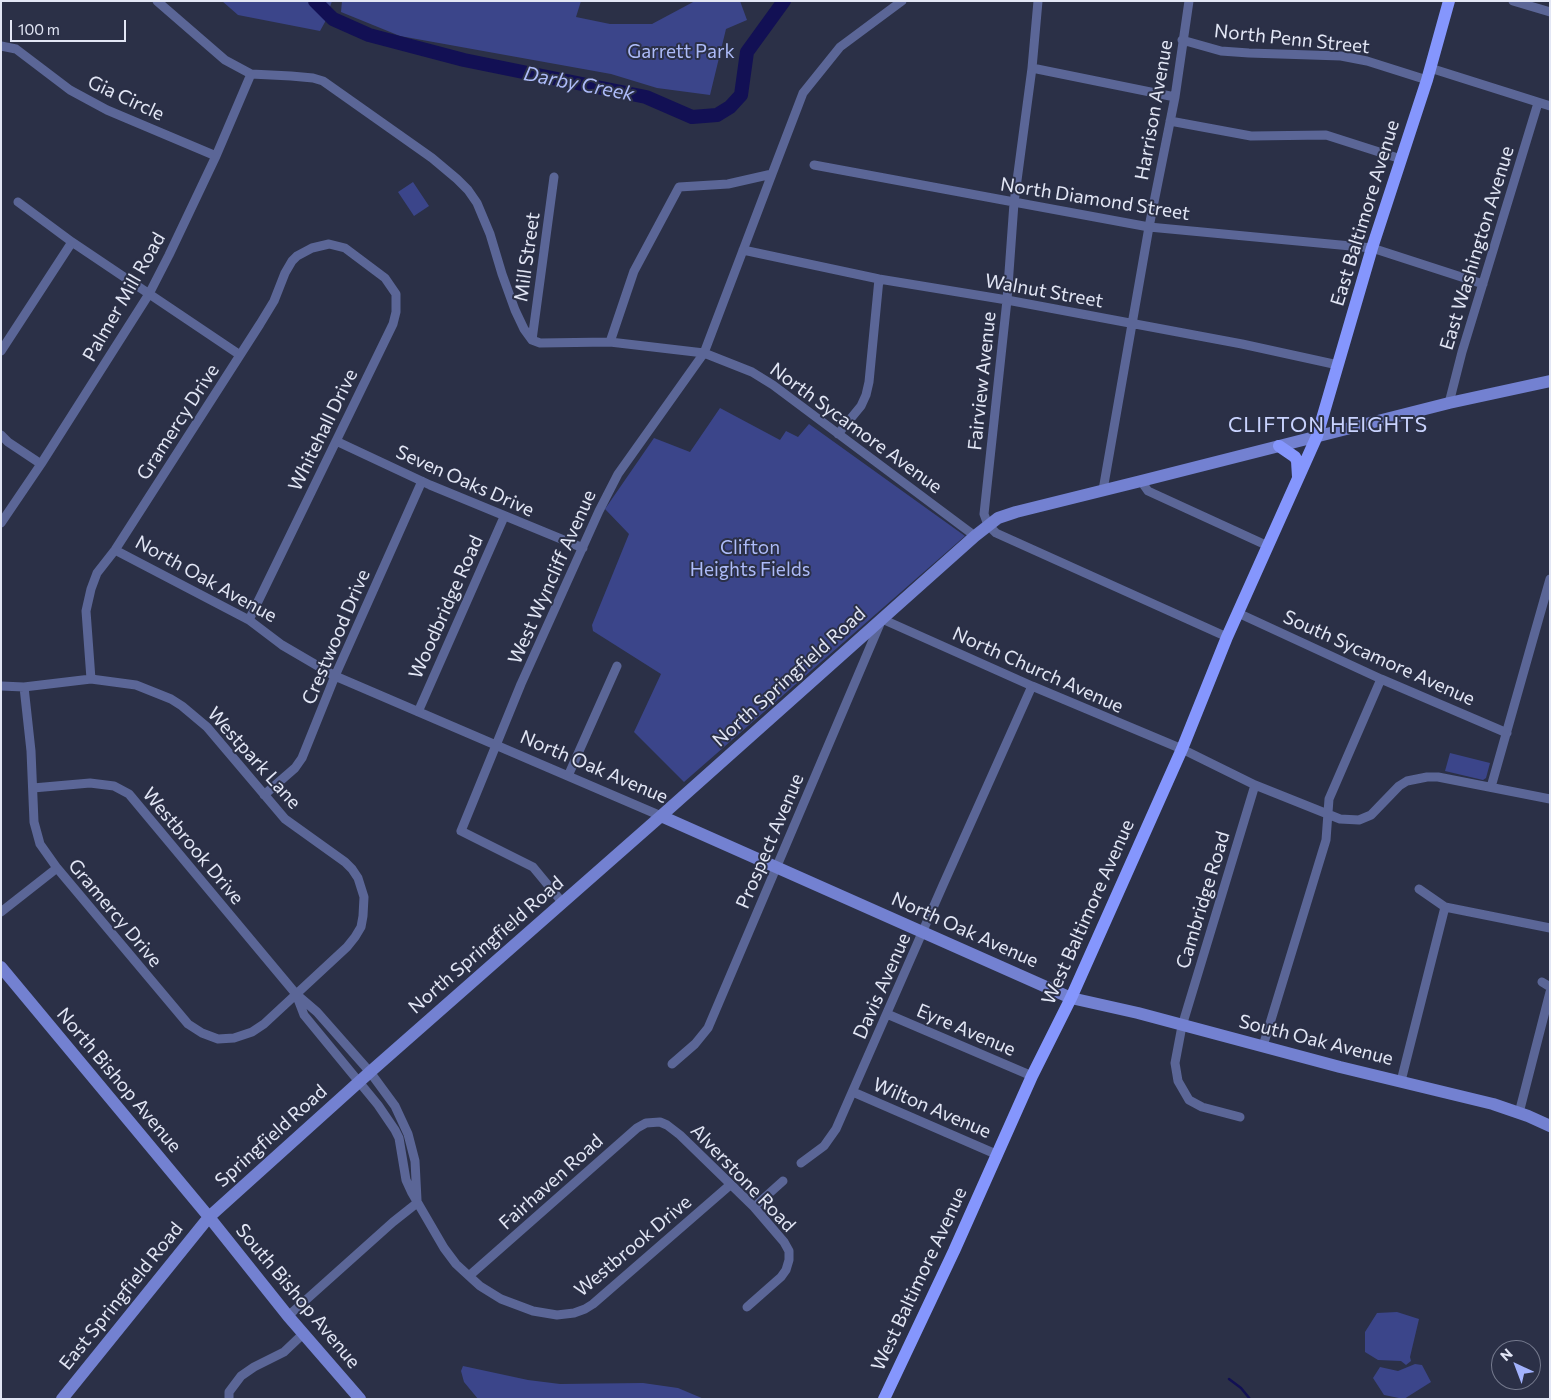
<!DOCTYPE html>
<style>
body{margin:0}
#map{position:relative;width:1551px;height:1400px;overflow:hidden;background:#2b3047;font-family:Commissioner,sans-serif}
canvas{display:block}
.frame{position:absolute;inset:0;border:2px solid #e2e6f5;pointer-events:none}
.north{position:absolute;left:1491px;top:1340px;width:50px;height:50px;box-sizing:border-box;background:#2b3047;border:1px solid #74798d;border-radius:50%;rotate:317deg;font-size:14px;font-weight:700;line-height:20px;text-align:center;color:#e2e6f5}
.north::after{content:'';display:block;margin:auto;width:18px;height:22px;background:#a2b2fd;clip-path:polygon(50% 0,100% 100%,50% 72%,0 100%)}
.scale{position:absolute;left:10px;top:20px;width:116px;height:22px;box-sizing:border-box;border:2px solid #e2e6f5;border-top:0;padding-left:6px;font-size:15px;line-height:18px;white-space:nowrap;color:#e2e6f5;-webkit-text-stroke:4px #2b3047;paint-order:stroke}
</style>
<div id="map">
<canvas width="1551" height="1400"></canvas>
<div class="frame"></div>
<div class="north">N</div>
<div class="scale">100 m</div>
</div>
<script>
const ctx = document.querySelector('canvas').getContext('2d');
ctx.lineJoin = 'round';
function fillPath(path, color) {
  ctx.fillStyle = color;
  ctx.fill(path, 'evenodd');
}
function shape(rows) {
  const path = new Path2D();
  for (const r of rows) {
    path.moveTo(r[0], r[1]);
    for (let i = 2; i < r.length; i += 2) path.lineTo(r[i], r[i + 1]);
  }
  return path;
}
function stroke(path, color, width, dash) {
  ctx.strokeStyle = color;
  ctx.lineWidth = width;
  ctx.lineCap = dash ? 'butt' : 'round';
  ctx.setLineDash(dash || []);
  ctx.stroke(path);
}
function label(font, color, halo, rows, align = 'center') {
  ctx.font = font + ' Commissioner,sans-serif';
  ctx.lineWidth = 4;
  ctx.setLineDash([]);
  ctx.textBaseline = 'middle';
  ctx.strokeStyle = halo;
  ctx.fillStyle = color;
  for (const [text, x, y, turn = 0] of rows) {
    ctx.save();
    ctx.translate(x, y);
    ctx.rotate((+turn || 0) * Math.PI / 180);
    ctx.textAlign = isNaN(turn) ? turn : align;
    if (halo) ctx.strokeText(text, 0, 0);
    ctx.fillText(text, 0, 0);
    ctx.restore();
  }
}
fillPath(shape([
 [222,1,332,1,325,22,320,31,238,15],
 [342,1,581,1,576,17,610,24,652,24,695,1,740,1,747,20,726,29,710,95,657,88,611,74,400,36,341,12],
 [413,182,429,206,414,216,398,192],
 [720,408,780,440,786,431,798,437,809,424,965,536,684,782,634,732,661,674,593,631,592,625,629,534,605,509,654,438,690,452],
 [1450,753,1490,763,1486,778,1483,780,1445,771],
 [1397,1312,1419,1319,1410,1357,1411,1361,1406,1365,1401,1361,1378,1360,1365,1352,1365,1332,1377,1313],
 [1415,1364,1422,1365,1431,1382,1404,1399,1384,1395,1373,1378,1380,1367,1398,1371],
 [463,1366,528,1380,560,1384,643,1383,678,1388,704,1399,478,1399,464,1382,461,1371]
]), '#3b458a');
stroke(shape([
 [1229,1379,1241,1388,1250,1399]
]), '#121054', 2.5);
stroke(shape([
 [315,1,333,19,369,35,464,60,646,97,692,117,717,115,730,107,741,95,747,52,784,1]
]), '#121054', 14);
stroke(shape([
 [157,1,225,60,251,74,291,76,313,78,323,81,432,158,457,179,468,190,477,203,490,234,502,274,515,310,524,329,532,340,540,343,610,342,704,353,752,372,773,385,975,536],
 [1038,1,1032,68,1014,203,1007,300,984,514,988,525,996,533,1227,637],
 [1513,1,1550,12],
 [1182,40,1221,51,1249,53,1341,56,1367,61,1427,80],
 [1,46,16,49,70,90,107,110,216,156],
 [1032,68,1175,97],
 [1430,68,1550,106],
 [1170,121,1251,136,1326,135,1401,159],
 [814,165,1149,227,1372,248,1483,284],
 [18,202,72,242,240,355],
 [743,250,879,279,1007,300,1242,344,1338,365],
 [532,340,554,177],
 [610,342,634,271,679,187,728,184,772,174,803,93,840,47,902,1],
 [1,351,72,242],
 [1449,403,1462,352,1538,103],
 [838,434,861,406,866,395,869,382,879,279],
 [1,435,8,442,41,464],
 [336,441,430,485,583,548],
 [1141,481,1148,491,1268,546],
 [1103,490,1149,227,1175,97,1189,1],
 [1,523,41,464,149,294,169,255,216,156,251,74],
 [115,550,249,620,282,645,335,676,661,816],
 [1238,613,1381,679,1507,733],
 [91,679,86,611,91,589,97,573,115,550,260,324,274,301,285,273,292,261,297,256,312,248,329,244,345,248,385,278,396,294,396,312,393,324,249,620],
 [1,686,24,687,91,679,136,685,171,699,182,706,207,727,285,819,345,862,352,869,358,878,364,897,363,916,361,927,355,937,347,947,264,1024,252,1032,234,1038,218,1039,202,1033,188,1024,57,868,40,844,34,822,31,751,24,687],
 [418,712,504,517],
 [568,776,617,666],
 [1491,787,1550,579],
 [33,788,90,783,114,786,129,794,296,994,317,1012,370,1072,395,1106,408,1134,415,1161,417,1200],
 [264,795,295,768,302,758,335,676,422,481],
 [1419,889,1445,907,1550,928],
 [562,902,533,867,461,831,521,684,599,511,618,474,704,353,772,174],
 [1,912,57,868],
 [1542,982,1550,987],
 [296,994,304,1015,378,1105,395,1130,399,1138,406,1180,412,1193,444,1248,456,1264,469,1276,480,1286,501,1299,533,1311,557,1315,574,1313,585,1309,593,1304,730,1185],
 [887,1014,1032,1076],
 [1263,1046,1326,840,1329,799,1381,679],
 [672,1064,695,1044,708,1028,882,619,1032,686,1182,749,1255,785,1340,819,1359,820,1371,815,1399,786,1407,781,1427,777,1438,777,1550,799],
 [1401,1081,1445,907],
 [853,1092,998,1155],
 [1519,1113,1550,992],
 [1240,1117,1202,1107,1189,1100,1178,1081,1175,1063,1182,1026,1255,785],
 [801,1163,824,1146,836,1129,943,885,1032,686],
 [754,1207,783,1181],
 [469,1276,637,1128,646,1123,660,1122,667,1125,680,1135,754,1207,784,1242,789,1251,789,1260,786,1270,781,1277,747,1307],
 [288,1316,393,1222,417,1203],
 [229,1399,229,1392,241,1376,254,1367,284,1352,304,1333]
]), '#5b6697', 9);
stroke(shape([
 [661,816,1071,998,1138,1013,1340,1067,1493,1104,1528,1116,1550,1126],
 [1,967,209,1217,288,1316,360,1399],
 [62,1399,209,1217,370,1072,661,816,975,536,998,518,1016,512,1141,481,1449,403,1550,381]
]), '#7381d1', 12);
stroke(shape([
 [1279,446,1295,457,1297,461,1298,477],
 [884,1399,954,1251,1032,1076,1071,998,1182,749,1227,637,1317,436,1372,248,1427,80,1449,1]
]), '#8596fd', 12);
label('19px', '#e2e6f5', '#2b3047', [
 ["North Penn Street",1292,39,6],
 ["Gia Circle",126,98,25],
 ["Harrison Avenue",1154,110,-80],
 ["North Diamond Street",1095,199,9],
 ["East Baltimore Avenue",1365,213,-73],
 ["East Washington Avenue",1477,248,-73],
 ["Mill Street",527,257,-82],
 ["Walnut Street",1044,291,10],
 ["Palmer Mill Road",124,297,-60],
 ["Fairview Avenue",982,381,-84],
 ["Gramercy Drive",178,422,-57],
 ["North Sycamore Avenue",856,428,36],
 ["Whitehall Drive",323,430,-64],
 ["Seven Oaks Drive",465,481,24],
 ["West Wyncliff Avenue",552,577,-66],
 ["North Oak Avenue",206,579,29],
 ["Woodbridge Road",446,607,-66],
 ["Crestwood Drive",336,637,-67],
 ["South Sycamore Avenue",1379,658,24],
 ["North Church Avenue",1038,670,24],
 ["North Springfield Road",789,677,-42],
 ["Westpark Lane",254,758,48],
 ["North Oak Avenue",594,767,23],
 ["Prospect Avenue",770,841,-67],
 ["Westbrook Drive",193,846,50],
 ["Cambridge Road",1203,900,-73],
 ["West Baltimore Avenue",1088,912,-66],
 ["Gramercy Drive",115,913,50],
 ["North Oak Avenue",965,930,24],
 ["North Springfield Road",486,945,-41],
 ["Davis Avenue",882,986,-66],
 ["Eyre Avenue",966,1030,23],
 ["South Oak Avenue",1316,1040,14],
 ["North Bishop Avenue",119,1080,50],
 ["Wilton Avenue",932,1108,23],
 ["Springfield Road",271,1136,-42],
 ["Alverstone Road",743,1178,46],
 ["Fairhaven Road",551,1182,-42],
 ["Westbrook Drive",633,1246,-40],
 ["West Baltimore Avenue",919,1279,-65],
 ["East Springfield Road",121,1296,-51],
 ["South Bishop Avenue",298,1296,50]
]);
label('19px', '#adbbf8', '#2b3047', [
 ["Garrett Park",681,52],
 ["Clifton",750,548],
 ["Heights Fields",750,570]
]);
label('italic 20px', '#adbbf8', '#2b3047', [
 ["Darby Creek",579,84,11]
]);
ctx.letterSpacing = '1px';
label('21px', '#c9d3fe', '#2b3047', [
 ["CLIFTON HEIGHTS",1328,425]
]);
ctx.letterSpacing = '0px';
</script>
